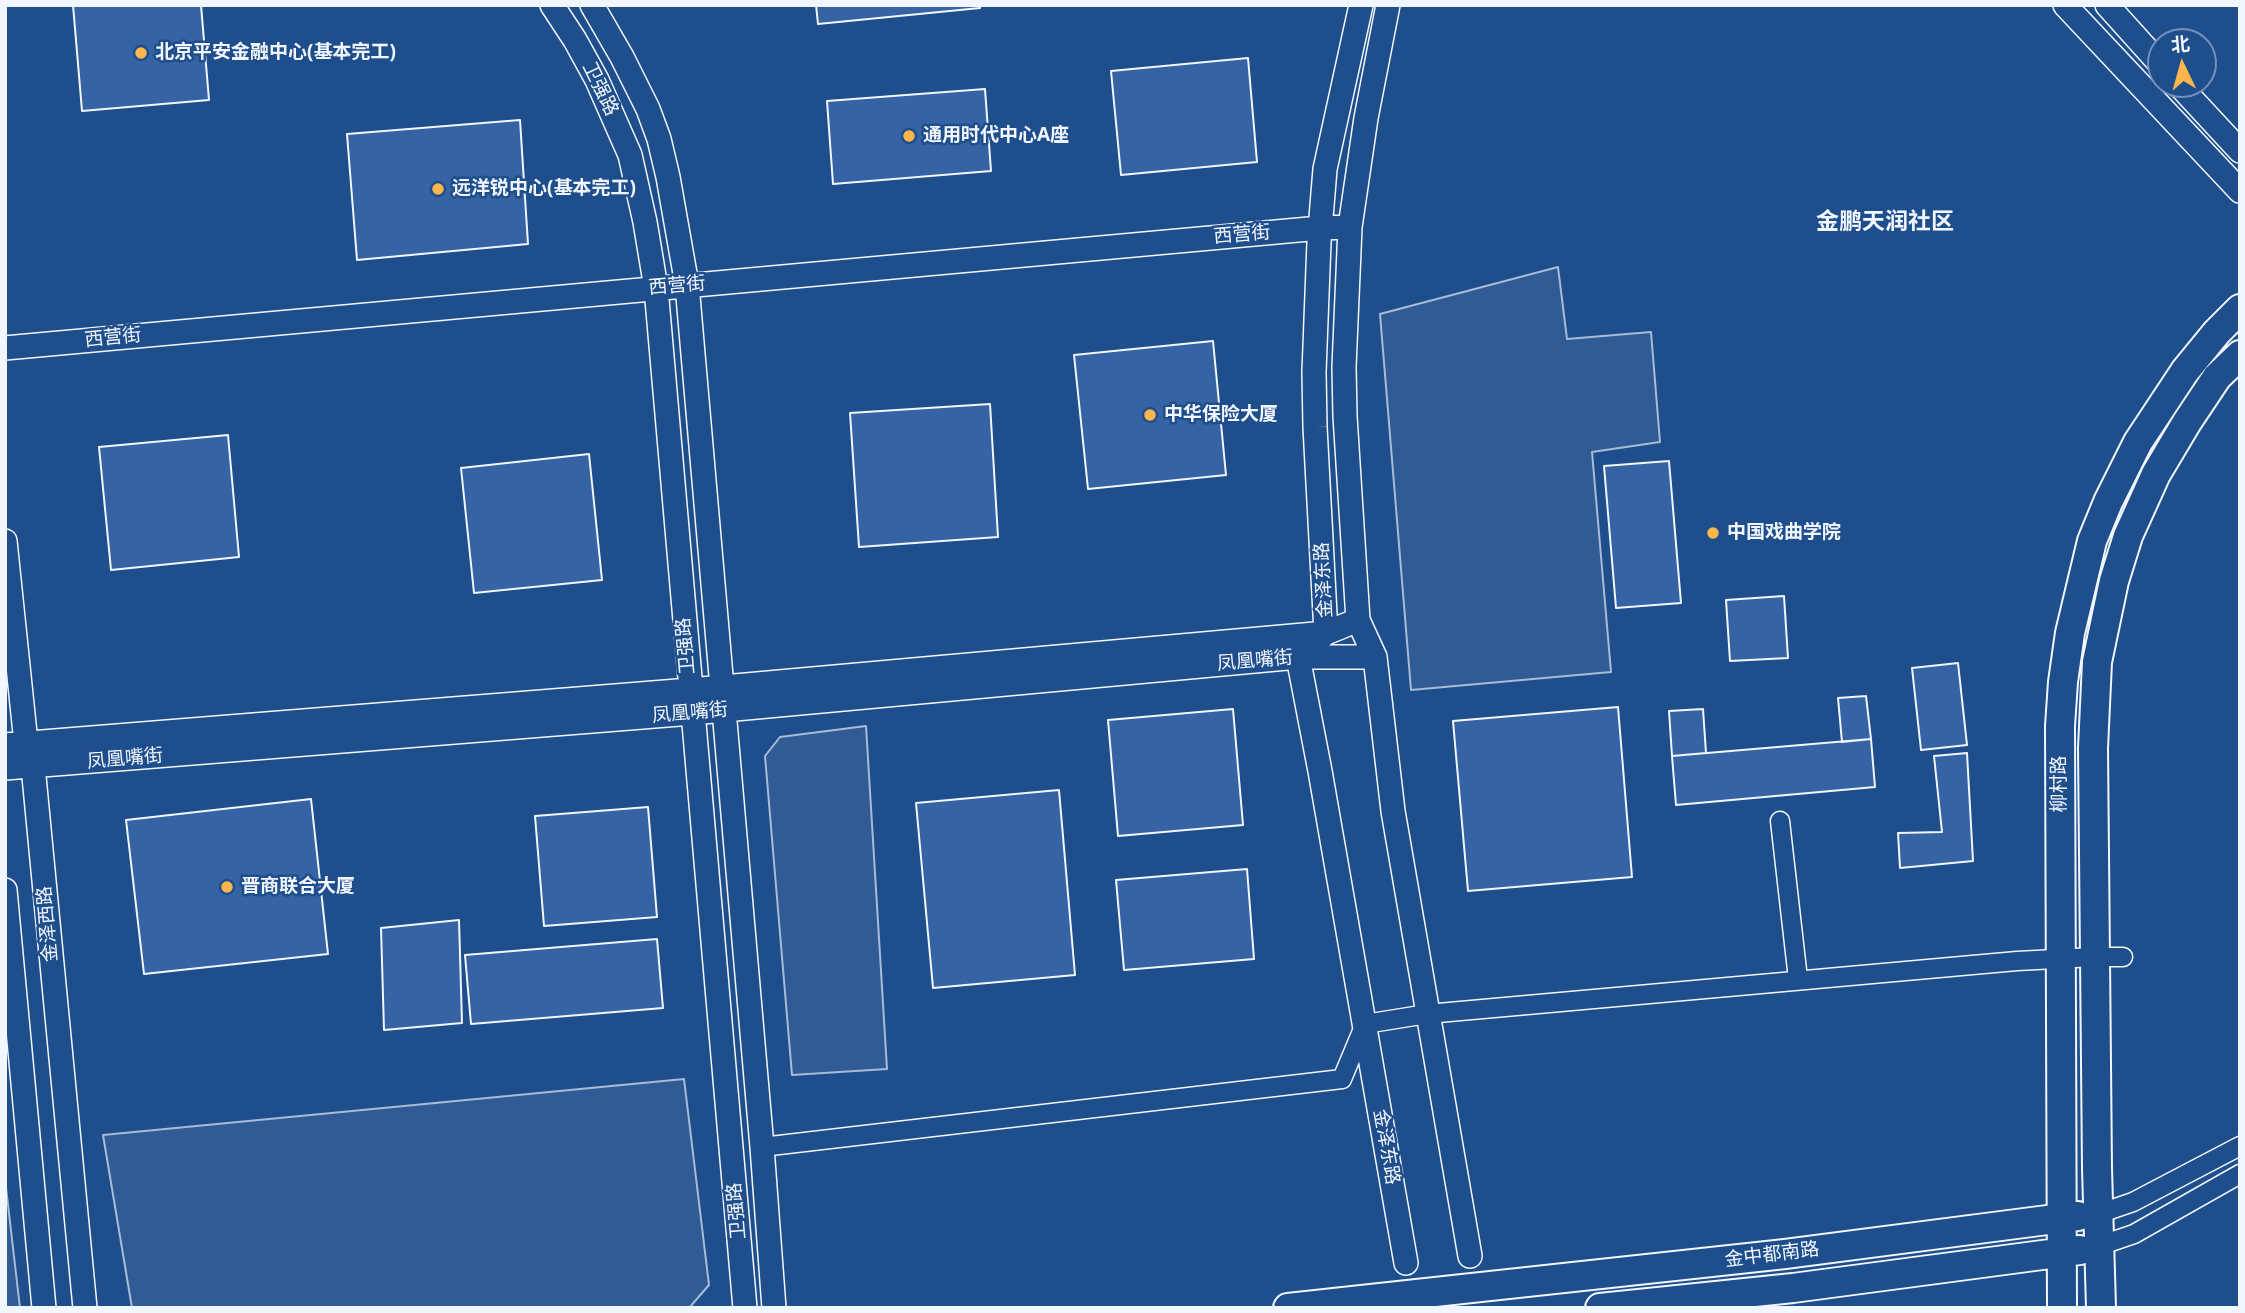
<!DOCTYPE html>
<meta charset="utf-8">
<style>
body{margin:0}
#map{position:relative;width:2245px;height:1313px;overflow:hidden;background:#1f4e8c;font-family:"Open Sans","Noto Sans SC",sans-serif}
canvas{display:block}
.frame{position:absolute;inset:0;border:7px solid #f2f6ff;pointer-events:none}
.north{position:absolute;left:2147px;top:28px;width:70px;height:70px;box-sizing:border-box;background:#1f4e8c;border:2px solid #7391ba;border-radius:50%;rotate:355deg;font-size:19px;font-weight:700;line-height:28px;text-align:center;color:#f2f6ff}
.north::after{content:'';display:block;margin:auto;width:24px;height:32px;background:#ffb74d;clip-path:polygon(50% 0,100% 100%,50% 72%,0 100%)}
</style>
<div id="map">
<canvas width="2245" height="1313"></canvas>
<div class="frame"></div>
<div class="north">北</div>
</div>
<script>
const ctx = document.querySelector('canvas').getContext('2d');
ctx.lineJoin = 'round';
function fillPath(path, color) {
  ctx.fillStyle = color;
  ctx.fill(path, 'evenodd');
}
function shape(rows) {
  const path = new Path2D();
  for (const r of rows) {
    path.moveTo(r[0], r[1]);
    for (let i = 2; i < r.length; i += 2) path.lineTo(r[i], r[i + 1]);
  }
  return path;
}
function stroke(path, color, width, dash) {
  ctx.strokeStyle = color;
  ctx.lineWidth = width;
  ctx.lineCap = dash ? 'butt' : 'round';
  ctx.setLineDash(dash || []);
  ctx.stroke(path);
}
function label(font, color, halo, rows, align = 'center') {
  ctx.font = font + ' "Open Sans","Noto Sans SC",sans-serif';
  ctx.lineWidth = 5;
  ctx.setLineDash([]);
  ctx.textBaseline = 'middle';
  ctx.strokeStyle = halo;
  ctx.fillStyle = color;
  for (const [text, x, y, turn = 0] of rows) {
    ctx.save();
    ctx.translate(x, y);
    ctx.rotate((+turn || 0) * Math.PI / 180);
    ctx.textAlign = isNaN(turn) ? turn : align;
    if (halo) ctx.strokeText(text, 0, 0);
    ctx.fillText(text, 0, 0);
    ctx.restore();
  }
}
const built = shape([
 [1558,267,1567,339,1651,332,1660,442,1592,452,1611,672,1411,690,1380,314,1558,267],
 [866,726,887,1069,792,1075,765,756,780,737,866,726],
 [684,1079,709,1285,689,1308,132,1308,103,1135,684,1079],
 [5,1179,20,1308,5,1308,5,1179]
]);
fillPath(built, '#305b95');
stroke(built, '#a8bbd7', 2);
const building = shape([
 [73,5,201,5,209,100,82,111,73,5],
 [816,5,980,5,980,8,818,24,816,5],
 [1248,58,1257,162,1121,175,1111,71,1248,58],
 [985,89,991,171,833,184,827,101,985,89],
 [520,120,528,244,357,260,347,134,520,120],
 [1213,341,1226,475,1088,489,1074,355,1213,341],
 [990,404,998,537,859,547,850,413,990,404],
 [228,435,239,557,111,570,99,447,228,435],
 [589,454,602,580,474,593,461,468,589,454],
 [1669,461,1681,603,1616,608,1604,466,1669,461],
 [1784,596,1788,658,1730,661,1726,600,1784,596],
 [1958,663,1967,745,1921,750,1912,668,1958,663],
 [1866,696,1871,739,1842,742,1838,698,1866,696],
 [1618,707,1632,877,1468,891,1453,721,1618,707],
 [1233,709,1243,825,1118,836,1108,720,1233,709],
 [1703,709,1706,753,1672,756,1669,711,1703,709],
 [1871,739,1875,787,1676,805,1672,756,1871,739],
 [1967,753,1973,861,1900,868,1898,833,1942,832,1934,756,1967,753],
 [1059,790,1075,975,933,988,916,803,1059,790],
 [311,799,328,954,144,974,126,820,311,799],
 [648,807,657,917,544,926,535,816,648,807],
 [1247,869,1254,959,1124,970,1116,880,1247,869],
 [459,920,462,1023,384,1030,381,928,459,920],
 [657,939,663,1008,471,1024,465,955,657,939]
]);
fillPath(building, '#3563a3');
stroke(building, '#f2f6ff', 2);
const minor = shape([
 [1780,821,1798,979],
 [762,1147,1342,1079,1365,1024,1427,1014,2017,961,2094,957,2123,957],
 [2098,1214,2133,1202,2240,1146],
 [2099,1246,2134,1234,2240,1174]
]);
const tertiary = shape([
 [552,5,575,40,597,80,630,155,645,222,656,288,745,1308],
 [592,5,622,57,648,109,659,139,668,177,687,285,762,1147,774,1308],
 [1361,5,1325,169,1319,242,1314,372,1315,427,1326,633,1298,657,1320,771,1406,1263],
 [1388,5,1366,118,1350,227,1344,367,1345,416,1358,620,1375,657,1393,811,1470,1256],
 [2065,5,2240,191],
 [2107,5,2161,65],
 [2178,84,2240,151],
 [5,348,1320,228,1350,227],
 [5,541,26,743,33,766,85,1308],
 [5,745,690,690,1326,633,1358,620],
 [5,768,692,713,1298,657,1375,657],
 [5,890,44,1308]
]);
const primary = shape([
 [1288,1308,1785,1254,2078,1216],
 [1600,1308,1793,1288,2080,1250],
 [2062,1308,2060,726,2063,682,2070,633,2092,541,2108,502,2138,442,2185,371,2217,332,2240,309],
 [2101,1308,2097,1168,2093,748,2097,662,2114,581,2128,536,2156,474,2187,422,2217,377,2240,355]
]);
stroke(minor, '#f2f6ff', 21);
stroke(tertiary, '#f2f6ff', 26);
stroke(primary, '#f2f6ff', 32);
stroke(minor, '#1f4e8c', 18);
stroke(tertiary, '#1f4e8c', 23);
stroke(primary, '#1f4e8c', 28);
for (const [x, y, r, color] of [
 [141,53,7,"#ffb74d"],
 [909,136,7,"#ffb74d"],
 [438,189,7,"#ffb74d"],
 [1150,415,7,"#ffb74d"],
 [1713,533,7,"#ffb74d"],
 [227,887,7,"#ffb74d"]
]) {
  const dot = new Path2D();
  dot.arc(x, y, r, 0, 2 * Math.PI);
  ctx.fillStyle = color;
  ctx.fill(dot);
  stroke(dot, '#1f4e8c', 2.5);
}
label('bold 19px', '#f2f6ff', '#1f4e8c', [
 ["北京平安金融中心(基本完工)",155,53],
 ["通用时代中心A座",923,136],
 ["远洋锐中心(基本完工)",452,189],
 ["中华保险大厦",1164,415],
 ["中国戏曲学院",1727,533],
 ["晋商联合大厦",241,887]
], 'left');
label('19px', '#f2f6ff', '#1f4e8c', [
 ["卫强路",600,89,64],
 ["西营街",1242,235,-5],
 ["西营街",677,286,-5],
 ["西营街",113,338,-6],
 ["金泽东路",1324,580,-93],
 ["卫强路",686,646,-95],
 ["凤凰嘴街",1255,661,-5],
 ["凤凰嘴街",690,713,-5],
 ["凤凰嘴街",125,759,-5],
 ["柳村路",2060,784,-90],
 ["金泽西路",48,924,-95],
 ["金泽东路",1386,1147,80],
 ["卫强路",737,1211,-95],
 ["金中都南路",1772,1255,-7]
]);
label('bold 23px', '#f2f6ff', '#1f4e8c', [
 ["金鹏天润社区",1885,222]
]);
</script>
